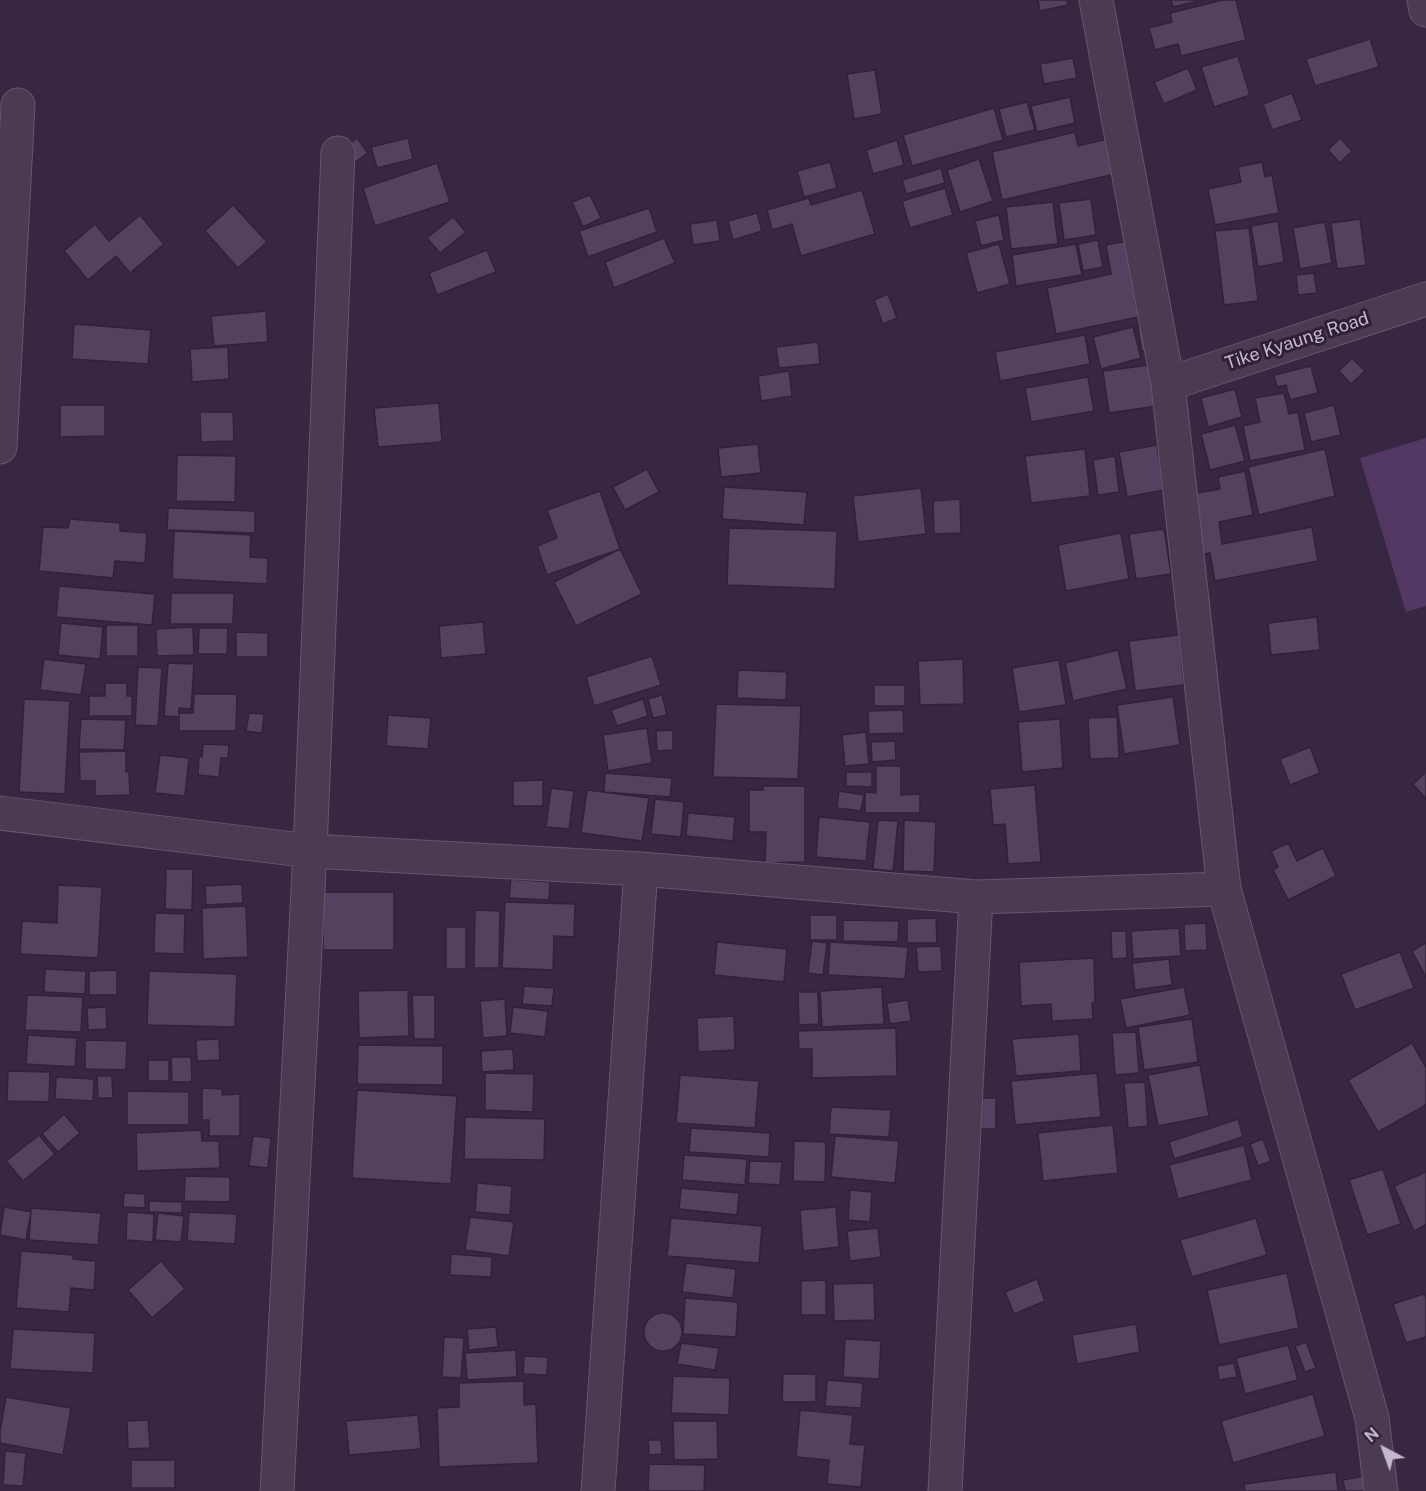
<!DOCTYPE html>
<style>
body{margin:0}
#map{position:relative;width:1426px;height:1491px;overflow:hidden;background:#382742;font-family:"Public Sans",sans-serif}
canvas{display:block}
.north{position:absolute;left:1354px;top:1419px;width:60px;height:60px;-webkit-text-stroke:4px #2f2037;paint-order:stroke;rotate:319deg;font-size:16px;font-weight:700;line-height:24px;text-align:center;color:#c5b8cc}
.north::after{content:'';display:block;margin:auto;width:21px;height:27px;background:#c5b8cc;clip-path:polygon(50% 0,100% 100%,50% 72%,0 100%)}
</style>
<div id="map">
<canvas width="1426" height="1491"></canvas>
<div class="north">N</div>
</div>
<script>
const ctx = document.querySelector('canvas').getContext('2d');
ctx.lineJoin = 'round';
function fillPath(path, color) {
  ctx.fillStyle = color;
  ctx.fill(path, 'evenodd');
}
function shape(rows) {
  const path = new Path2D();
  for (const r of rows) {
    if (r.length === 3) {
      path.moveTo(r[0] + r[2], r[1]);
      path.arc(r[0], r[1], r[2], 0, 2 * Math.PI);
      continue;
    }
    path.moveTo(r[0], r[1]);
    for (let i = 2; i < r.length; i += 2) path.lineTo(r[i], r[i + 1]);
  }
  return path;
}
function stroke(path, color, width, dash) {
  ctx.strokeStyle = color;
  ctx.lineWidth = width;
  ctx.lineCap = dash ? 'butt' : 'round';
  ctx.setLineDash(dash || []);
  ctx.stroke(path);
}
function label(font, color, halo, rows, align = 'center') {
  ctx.font = font + ' "Public Sans",sans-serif';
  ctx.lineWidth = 6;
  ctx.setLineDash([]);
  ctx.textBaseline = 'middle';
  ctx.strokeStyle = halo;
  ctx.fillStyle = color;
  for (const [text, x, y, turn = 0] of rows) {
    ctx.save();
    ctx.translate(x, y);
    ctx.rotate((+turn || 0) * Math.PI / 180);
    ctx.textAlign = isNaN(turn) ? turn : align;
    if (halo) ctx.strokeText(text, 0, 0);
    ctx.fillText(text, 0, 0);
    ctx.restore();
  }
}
fillPath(shape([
 [1426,438,1426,606,1406,612,1360,458]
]), '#543864');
const building = shape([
 [1038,0,1067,0,1068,5,1040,11,1038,0],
 [1171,0,1203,0,1173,7,1171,0],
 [1223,0,1236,0,1246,40,1181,56,1178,44,1155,50,1149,28,1172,22,1170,13,1223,0],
 [1370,39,1379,67,1315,86,1306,59,1370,39],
 [1238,56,1250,95,1214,107,1201,67,1238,56],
 [1073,58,1077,78,1044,84,1040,64,1073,58],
 [1188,68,1197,90,1164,104,1154,82,1188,68],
 [875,70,882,114,854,119,847,74,875,70],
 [1292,93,1302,120,1272,130,1263,104,1292,93],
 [1070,97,1075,123,1037,132,1031,106,1070,97],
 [1027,102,1035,130,1006,137,999,109,1027,102],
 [994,108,1003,140,912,166,903,135,994,108],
 [1075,132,1078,146,1107,139,1115,174,1002,200,992,152,1075,132],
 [357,138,368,153,354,163,343,149,357,138],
 [408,138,413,159,377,168,371,147,408,138],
 [1340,138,1352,151,1340,163,1328,150,1340,138],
 [897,140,904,165,873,174,866,150,897,140],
 [979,159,993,201,960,212,947,170,979,159],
 [830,162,837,188,804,197,797,171,830,162],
 [1262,162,1265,177,1272,175,1279,213,1215,225,1208,189,1241,182,1238,167,1262,162],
 [437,163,450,202,375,226,363,188,437,163],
 [941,168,945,183,906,194,902,180,941,168],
 [945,188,953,215,910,228,902,201,945,188],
 [862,190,875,234,801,256,792,224,772,230,767,210,809,198,811,205,862,190],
 [590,195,601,218,583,227,572,202,590,195],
 [1091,199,1096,235,1064,240,1059,203,1091,199],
 [1053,202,1058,244,1011,249,1006,207,1053,202],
 [233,205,267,242,238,268,205,231,233,205],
 [649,208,657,232,588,257,579,231,649,208],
 [757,213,762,231,733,240,728,221,757,213],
 [140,215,164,244,130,273,116,256,88,280,64,251,95,224,109,241,140,215],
 [999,215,1004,240,981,246,975,221,999,215],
 [453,217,466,232,440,253,427,238,453,217],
 [1360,219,1366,265,1337,269,1331,223,1360,219],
 [717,220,720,241,693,245,690,224,717,220],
 [1278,221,1284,262,1258,267,1251,226,1278,221],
 [1325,222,1332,263,1300,269,1293,228,1325,222],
 [1249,228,1258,301,1224,305,1215,231,1249,228],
 [664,238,675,263,614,288,605,262,664,238],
 [1098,240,1103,267,1083,271,1078,244,1098,240],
 [1133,240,1148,315,1056,334,1047,288,1111,274,1106,245,1133,240],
 [999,244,1010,284,977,293,966,253,999,244],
 [1076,244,1082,275,1016,286,1012,255,1076,244],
 [487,250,496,272,437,295,429,273,487,250],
 [1314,273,1317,293,1298,295,1296,275,1314,273],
 [888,294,897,318,883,324,874,300,888,294],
 [266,311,268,342,214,346,211,316,266,311],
 [74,324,151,330,148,364,72,359,74,324],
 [1150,326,1154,349,1142,352,1138,328,1150,326],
 [1133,327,1141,358,1101,369,1093,337,1133,327],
 [1085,335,1090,364,1000,381,995,352,1085,335],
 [818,342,820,364,779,368,776,347,818,342],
 [228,347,229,379,192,382,190,349,228,347],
 [1352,358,1365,371,1351,384,1339,371,1352,358],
 [1150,365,1156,406,1109,413,1103,371,1150,365],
 [1311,366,1318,393,1290,400,1286,385,1277,387,1274,375,1311,366],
 [789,371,792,396,761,401,758,376,789,371],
 [1088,377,1094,411,1031,422,1025,388,1088,377],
 [1235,389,1242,417,1208,427,1201,398,1235,389],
 [1284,393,1289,414,1298,412,1305,450,1250,461,1243,426,1260,422,1255,398,1284,393],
 [439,403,442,442,378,447,374,408,439,403],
 [60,405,105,405,105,436,60,437,60,405],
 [1334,405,1341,435,1311,442,1304,413,1334,405],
 [200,412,233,412,234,441,201,442,200,412],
 [1235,425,1245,461,1210,470,1201,434,1235,425],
 [758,444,761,473,721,477,718,448,758,444],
 [1157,445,1164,490,1127,497,1119,452,1157,445],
 [1085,449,1090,496,1031,503,1025,456,1085,449],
 [1325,449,1335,496,1259,515,1248,467,1325,449],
 [177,455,236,456,235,502,176,501,177,455],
 [1115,456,1119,492,1098,495,1093,460,1115,456],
 [647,469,659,492,625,510,613,487,647,469],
 [1245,471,1253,515,1219,522,1222,544,1312,527,1318,561,1215,581,1210,553,1197,555,1186,495,1220,489,1218,477,1245,471],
 [724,487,807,492,804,525,722,519,724,487],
 [921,488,926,534,858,542,853,496,921,488],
 [600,491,620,549,547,575,537,546,557,538,547,510,600,491],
 [960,499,961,533,934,534,933,501,960,499],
 [168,508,255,511,255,533,167,530,168,508],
 [70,519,120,523,120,531,147,533,145,563,115,561,113,578,39,571,43,527,68,528,70,519],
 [729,528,837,531,835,589,727,585,729,528],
 [1164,529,1171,574,1136,579,1129,534,1164,529],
 [174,531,251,535,250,557,268,558,267,584,172,579,174,531],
 [1121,533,1129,579,1066,591,1058,545,1121,533],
 [620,549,642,594,576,626,554,582,620,549],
 [59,586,155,594,152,625,56,617,59,586],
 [171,593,234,593,233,624,170,624,171,593],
 [1317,617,1320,650,1271,655,1268,623,1317,617],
 [483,622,486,654,441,658,439,626,483,622],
 [61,623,103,627,100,659,58,655,61,623],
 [106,625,138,625,138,656,106,656,106,625],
 [193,627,194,655,157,656,156,629,193,627],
 [199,628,228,628,227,654,198,654,199,628],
 [236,632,268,633,268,657,236,657,236,632],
 [1179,635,1184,685,1135,691,1129,641,1179,635],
 [1118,650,1127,689,1073,701,1065,663,1118,650],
 [652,656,661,685,594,706,586,677,652,656],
 [44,659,86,664,81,695,40,690,44,659],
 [963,659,964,704,920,705,918,661,963,659],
 [1059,660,1066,705,1019,712,1012,668,1059,660],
 [168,663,194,664,191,709,179,708,179,717,164,716,168,663],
 [138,667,162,668,158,726,135,725,138,667],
 [738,670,787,672,786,700,737,698,738,670],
 [105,683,127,683,127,696,132,696,132,716,89,716,89,696,105,696,105,683],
 [874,685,905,685,905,706,874,706,874,685],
 [194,694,237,694,236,731,179,731,179,713,193,713,194,694],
 [662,695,667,715,653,718,648,699,662,695],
 [1173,697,1180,745,1124,754,1117,705,1173,697],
 [24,699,70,701,65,794,19,792,24,699],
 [643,699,648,716,617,726,611,710,643,699],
 [716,704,801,706,798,779,713,777,716,704],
 [903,710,904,733,869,734,868,711,903,710],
 [249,713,264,714,262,733,246,731,249,713],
 [388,715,431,718,428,749,386,746,388,715],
 [1117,717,1119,758,1090,759,1088,718,1117,717],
 [81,719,126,720,124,750,79,749,81,719],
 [1060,719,1063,768,1022,772,1018,722,1060,719],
 [647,728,652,763,608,771,603,735,647,728],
 [673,730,673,750,657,751,656,731,673,730],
 [866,732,869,764,845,766,842,735,866,732],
 [895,741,896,760,872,762,871,742,895,741],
 [203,744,229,745,228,758,221,758,219,777,198,775,199,756,202,757,203,744],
 [1310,747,1320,773,1290,785,1280,759,1310,747],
 [126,751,126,772,129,771,130,795,95,796,95,781,80,781,79,752,126,751],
 [160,755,189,758,185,796,155,793,160,755],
 [876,766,901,766,901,795,920,794,920,813,865,813,865,792,876,793,876,766],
 [846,772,872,772,872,787,846,786,846,772],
 [1426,772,1426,799,1413,784,1426,772],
 [605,773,672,778,670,797,604,792,605,773],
 [543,780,543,806,513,806,513,781,543,780],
 [1035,785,1041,862,1008,864,1005,824,993,825,990,789,1035,785],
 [763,786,805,786,805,862,765,863,766,832,749,832,749,790,763,790,763,786],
 [551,788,574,791,569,829,546,827,551,788],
 [587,790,649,798,642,841,581,833,587,790],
 [839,791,864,795,861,811,837,808,839,791],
 [655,799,684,802,681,837,651,834,655,799],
 [688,813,735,817,733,841,686,836,688,813],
 [819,817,870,822,866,861,816,857,819,817],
 [878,820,898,821,893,871,873,869,878,820],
 [904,820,936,822,934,872,903,871,904,820],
 [1288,843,1297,861,1323,848,1336,876,1288,900,1273,870,1278,867,1271,851,1288,843],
 [166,869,193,869,192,910,165,909,166,869],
 [511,879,550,882,549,900,509,898,511,879],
 [242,884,243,903,206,905,205,886,242,884],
 [58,885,102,887,98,958,20,954,22,921,57,923,58,885],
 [323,892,394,892,394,950,323,950,323,892],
 [505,902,575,904,574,937,554,936,553,970,502,968,505,902],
 [246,906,248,957,203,959,202,908,246,906],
 [475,910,500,911,499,968,474,968,475,910],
 [155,913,185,914,184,954,154,953,155,913],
 [810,915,837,915,837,940,810,940,810,915],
 [936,918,937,943,907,943,907,919,936,918],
 [843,920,899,921,898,942,843,941,843,920],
 [1206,923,1207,950,1185,951,1184,924,1206,923],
 [446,927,466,927,466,969,446,969,446,927],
 [1179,928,1181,956,1133,959,1131,931,1179,928],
 [1111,931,1126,931,1127,958,1112,959,1111,931],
 [812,941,827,943,823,975,808,973,812,941],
 [717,942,787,949,784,982,714,975,717,942],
 [830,942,908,947,905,979,828,975,830,942],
 [1426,943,1426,977,1412,951,1426,943],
 [941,946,942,971,918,972,916,947,941,946],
 [1400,952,1414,988,1355,1010,1341,974,1400,952],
 [1094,958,1095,1003,1092,1003,1093,1019,1052,1021,1051,1004,1021,1006,1019,962,1094,958],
 [1169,959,1172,985,1135,990,1132,963,1169,959],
 [45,969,86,971,85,994,44,992,45,969],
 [117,970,117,995,89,995,89,971,117,970],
 [149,971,237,974,235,1027,147,1025,149,971],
 [524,986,554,988,552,1006,522,1004,524,986],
 [882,987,884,1024,822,1027,820,991,882,987],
 [1184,987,1190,1015,1126,1028,1120,999,1184,987],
 [408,990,409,1036,359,1038,358,991,408,990],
 [798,992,818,992,819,1024,799,1025,798,992],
 [27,995,83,997,81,1032,25,1030,27,995],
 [412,995,435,995,435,1039,414,1039,412,995],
 [505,999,507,1036,483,1038,480,1001,505,999],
 [908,1000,911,1021,890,1024,887,1003,908,1000],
 [106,1007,107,1029,88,1030,87,1008,106,1007],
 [513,1007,548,1011,545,1037,510,1033,513,1007],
 [734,1016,735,1050,698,1052,697,1018,734,1016],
 [1192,1019,1198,1062,1144,1070,1138,1027,1192,1019],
 [896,1028,897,1076,812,1078,812,1049,799,1049,798,1031,896,1028],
 [1136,1032,1139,1073,1115,1075,1112,1033,1136,1032],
 [1079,1034,1081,1071,1016,1076,1012,1039,1079,1034],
 [28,1035,77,1038,75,1067,26,1064,28,1035],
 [219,1039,220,1060,197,1061,196,1040,219,1039],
 [85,1040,127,1041,126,1070,85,1069,85,1040],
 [1412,1043,1426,1068,1426,1105,1378,1132,1348,1080,1412,1043],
 [358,1045,443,1046,443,1085,357,1084,358,1045],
 [513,1049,514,1070,482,1072,481,1051,513,1049],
 [171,1057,191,1057,192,1082,172,1082,171,1057],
 [148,1060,169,1060,169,1081,148,1081,148,1060],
 [1200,1065,1209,1116,1158,1126,1148,1075,1200,1065],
 [8,1071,50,1072,49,1102,7,1101,8,1071],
 [485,1073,534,1074,533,1112,485,1110,485,1073],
 [1097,1073,1101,1117,1015,1125,1011,1081,1097,1073],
 [680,1075,759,1081,755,1128,676,1123,680,1075],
 [97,1076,112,1076,113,1098,98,1098,97,1076],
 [56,1077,94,1079,93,1101,55,1099,56,1077],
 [1145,1082,1148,1126,1128,1128,1124,1083,1145,1082],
 [202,1088,222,1089,222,1095,240,1094,240,1136,209,1136,209,1120,202,1120,202,1088],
 [357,1090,457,1096,451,1184,352,1178,357,1090],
 [127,1091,189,1092,189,1125,127,1125,127,1091],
 [975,1098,996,1098,996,1129,975,1129,975,1098],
 [831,1107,891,1110,889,1137,829,1134,831,1107],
 [64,1114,80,1133,58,1152,42,1134,64,1114],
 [465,1117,545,1119,544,1160,464,1159,465,1117],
 [1238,1119,1243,1137,1174,1159,1169,1142,1238,1119],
 [1113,1125,1118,1173,1043,1181,1038,1133,1113,1125],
 [691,1128,770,1133,769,1157,689,1152,691,1128],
 [201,1130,202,1141,219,1141,220,1168,137,1171,136,1133,201,1130],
 [39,1135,55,1154,23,1181,6,1161,39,1135],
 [253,1136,271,1138,268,1168,249,1166,253,1136],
 [835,1136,899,1141,895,1183,831,1177,835,1136],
 [1263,1139,1271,1161,1258,1166,1250,1144,1263,1139],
 [794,1141,826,1142,825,1182,793,1181,794,1141],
 [1244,1145,1252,1180,1178,1199,1169,1165,1244,1145],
 [684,1155,747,1159,745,1185,682,1180,684,1155],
 [750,1161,782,1162,780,1185,748,1183,750,1161],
 [1383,1169,1401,1224,1367,1235,1349,1180,1383,1169],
 [1426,1172,1426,1225,1414,1231,1394,1186,1426,1172],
 [185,1176,230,1177,230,1202,184,1201,185,1176],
 [477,1183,512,1186,510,1215,475,1212,477,1183],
 [681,1188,739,1193,737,1215,679,1209,681,1188],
 [850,1190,872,1192,870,1222,848,1220,850,1190],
 [124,1193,145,1194,145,1208,123,1207,124,1193],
 [149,1201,182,1202,182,1213,149,1212,149,1201],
 [4,1207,31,1212,26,1240,0,1235,4,1207],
 [836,1207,839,1247,803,1251,800,1210,836,1207],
 [31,1208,101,1213,98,1245,29,1240,31,1208],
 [127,1212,154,1214,153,1242,126,1240,127,1212],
 [189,1212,237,1214,235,1244,187,1241,189,1212],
 [158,1213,184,1216,181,1242,155,1240,158,1213],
 [470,1217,514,1222,509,1256,465,1250,470,1217],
 [671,1218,762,1226,759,1263,667,1256,671,1218],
 [1256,1218,1267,1255,1192,1277,1180,1240,1256,1218],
 [878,1228,881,1257,850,1261,847,1231,878,1228],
 [21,1251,73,1255,73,1259,96,1261,94,1290,71,1288,69,1312,16,1308,21,1251],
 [451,1254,492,1257,491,1277,450,1275,451,1254],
 [161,1261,185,1289,152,1318,128,1290,161,1261],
 [686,1263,736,1269,733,1298,682,1292,686,1263],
 [1287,1273,1299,1328,1219,1345,1207,1290,1287,1273],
 [1037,1279,1045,1301,1014,1314,1005,1292,1037,1279],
 [826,1280,826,1315,801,1315,801,1281,826,1280],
 [874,1283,875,1320,834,1321,833,1284,874,1283],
 [1424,1294,1426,1299,1426,1337,1406,1343,1393,1304,1424,1294],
 [685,1298,738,1302,736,1337,683,1334,685,1298],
 [663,1332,19],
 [1136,1324,1140,1352,1077,1364,1072,1335,1136,1324],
 [496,1327,498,1347,469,1350,467,1329,496,1327],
 [13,1329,95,1333,93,1373,10,1369,13,1329],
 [444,1337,464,1338,461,1378,442,1377,444,1337],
 [845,1339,881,1341,879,1379,843,1377,845,1339],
 [1306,1342,1316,1368,1305,1372,1295,1346,1306,1342],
 [681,1343,719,1348,715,1370,677,1364,681,1343],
 [1288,1345,1298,1380,1245,1394,1236,1358,1288,1345],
 [516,1350,517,1377,467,1380,465,1353,516,1350],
 [524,1356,548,1357,547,1375,523,1374,524,1356],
 [1234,1363,1237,1377,1219,1380,1217,1366,1234,1363],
 [783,1374,816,1374,816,1402,782,1402,783,1374],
 [673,1376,730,1378,729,1415,671,1413,673,1376],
 [827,1380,863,1383,861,1408,825,1406,827,1380],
 [524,1381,524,1405,536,1404,538,1463,439,1467,437,1408,459,1407,459,1383,524,1381],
 [1313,1394,1325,1436,1233,1463,1221,1421,1313,1394],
 [6,1397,71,1408,63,1455,0,1443,0,1431,6,1397],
 [800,1410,853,1415,850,1444,865,1445,861,1487,827,1484,829,1460,796,1457,800,1410],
 [418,1415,421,1449,349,1455,346,1421,418,1415],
 [148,1420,150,1448,128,1449,127,1421,148,1420],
 [673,1421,717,1421,718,1459,674,1460,673,1421],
 [648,1440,661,1440,662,1454,649,1455,648,1440],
 [5,1451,26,1453,23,1486,3,1485,5,1451],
 [131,1460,175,1460,175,1488,131,1488,131,1460],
 [649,1464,705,1465,704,1491,648,1491,649,1464],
 [1336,1472,1338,1491,1245,1491,1244,1484,1336,1472],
 [1374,1474,1377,1491,1345,1491,1343,1480,1374,1474]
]);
fillPath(building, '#544160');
stroke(building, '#312239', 1.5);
const minor = shape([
 [1096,0,1168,384,1224,889,1372,1418,1381,1491],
 [1424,0,1426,10],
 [1168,384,1426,299],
 [0,447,18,105],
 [0,813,310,851,641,869,976,897,1224,889],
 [277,1491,310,851,338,153],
 [598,1491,641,869],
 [945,1491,976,897]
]);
stroke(minor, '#65566c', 35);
stroke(minor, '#4a3b52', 33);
label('18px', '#c5b8cc', '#2f2037', [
 ["Tike Kyaung Road",1297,341,-18]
]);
</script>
